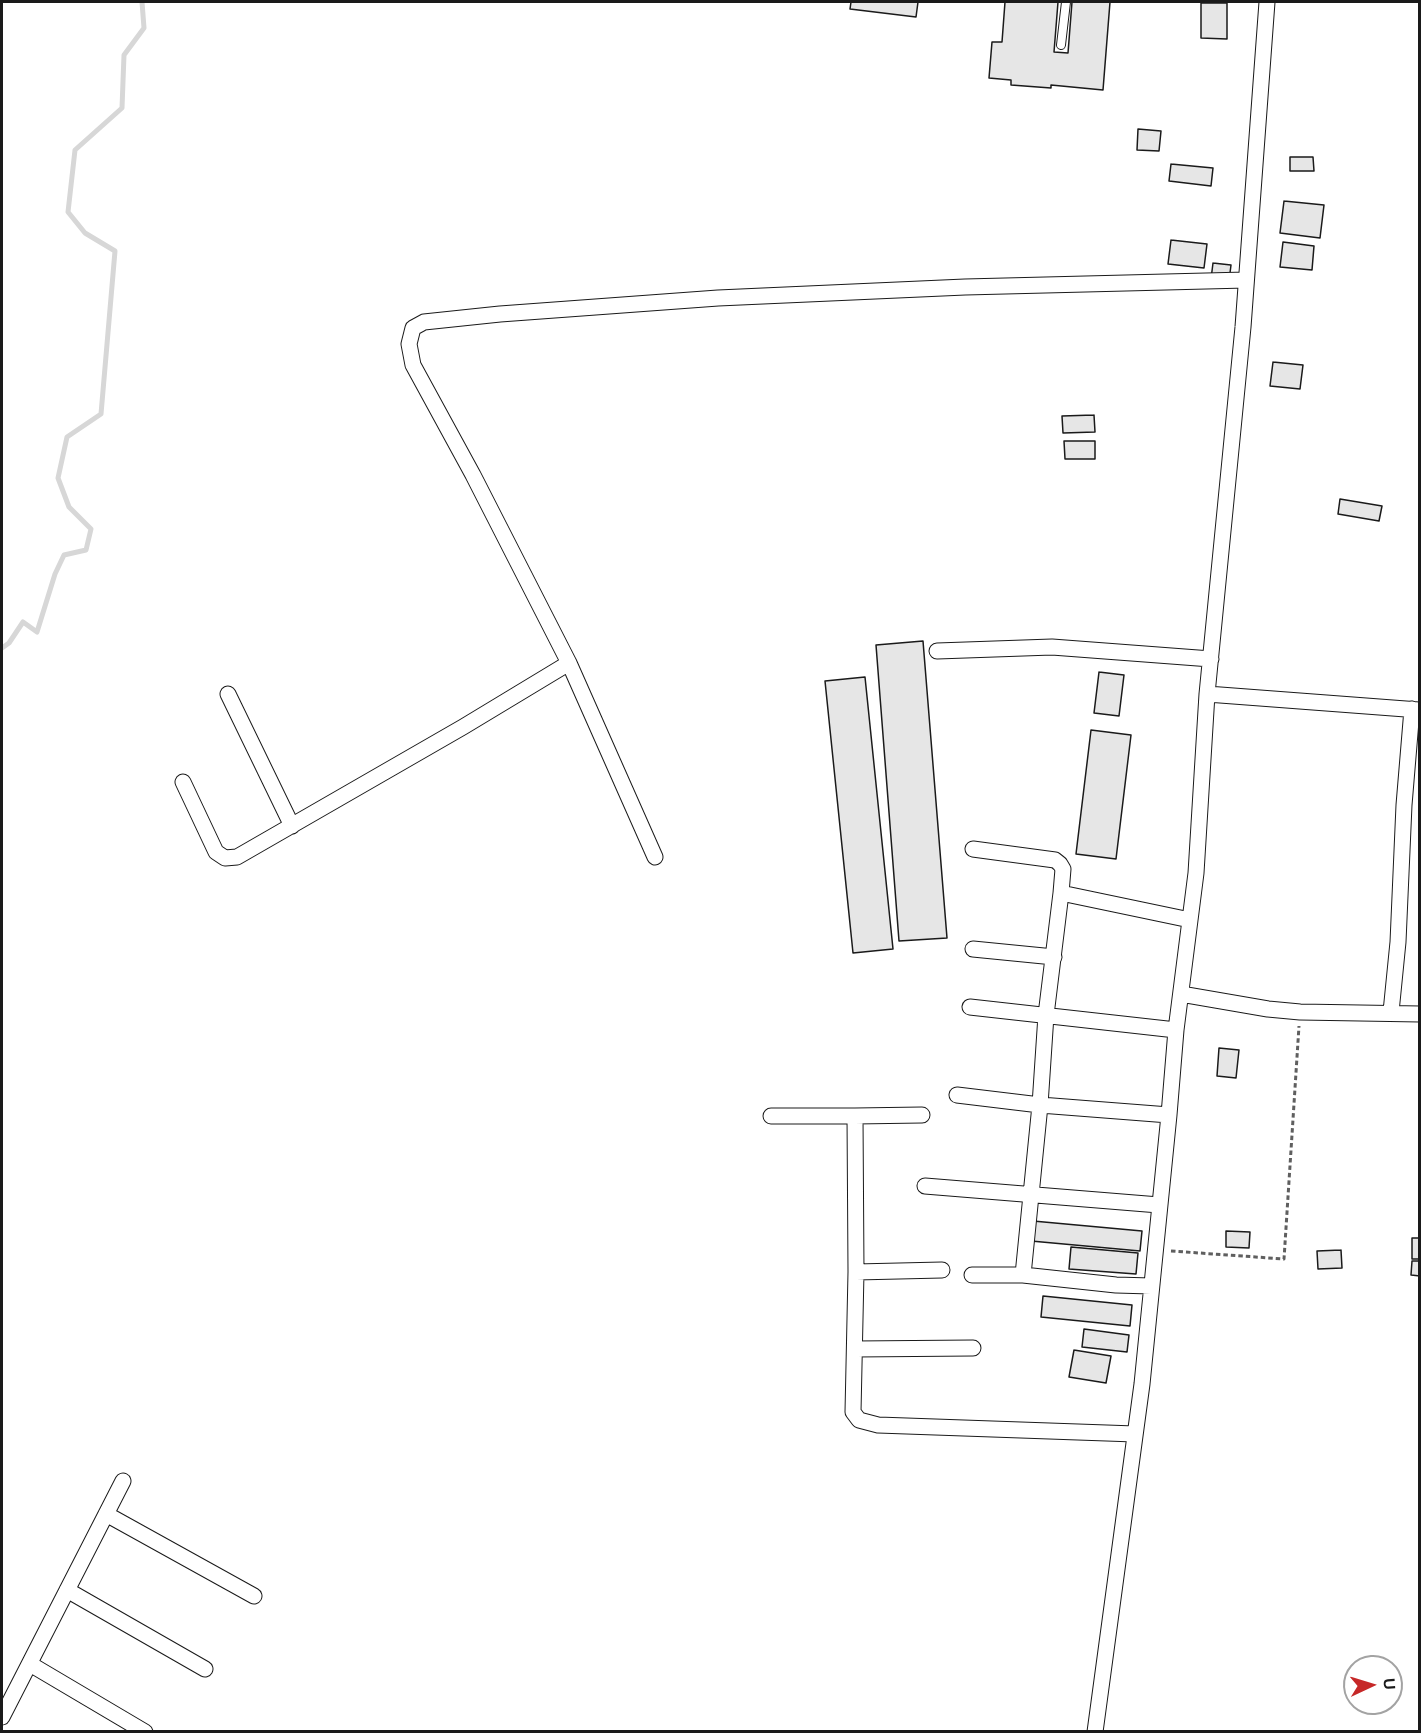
<!DOCTYPE html>
<style>
body{margin:0}
#map{position:relative;width:1421px;height:1733px;overflow:hidden;background:#fff;font-family:Helvetica,sans-serif}
canvas{display:block}
.frame{position:absolute;inset:0;border:3px solid #1a1a1a;pointer-events:none}
.north{position:absolute;left:1343px;top:1655px;width:60px;height:60px;box-sizing:border-box;background:#fff;border:2px solid #a3a3a3;border-radius:50%;rotate:86deg;font-size:16px;font-weight:700;line-height:24px;text-align:center;color:#1a1a1a}
.north::after{content:'';display:block;margin:auto;width:21px;height:27px;background:#c62828;clip-path:polygon(50% 0,100% 100%,50% 72%,0 100%)}
</style>
<div id="map">
<canvas width="1421" height="1733"></canvas>
<div class="frame"></div>
<div class="north">U</div>
</div>
<script>
const ctx = document.querySelector('canvas').getContext('2d');
ctx.lineJoin = 'round';
function shape(rows) {
  const path = new Path2D();
  for (const r of rows) {
    path.moveTo(r[0], r[1]);
    for (let i = 2; i < r.length; i += 2) path.lineTo(r[i], r[i + 1]);
  }
  return path;
}
function stroke(path, color, width, dash) {
  ctx.strokeStyle = color;
  ctx.lineWidth = width;
  ctx.lineCap = dash ? 'butt' : 'round';
  ctx.setLineDash(dash || []);
  ctx.stroke(path);
}
function fillPath(path, color) {
  ctx.fillStyle = color;
  ctx.fill(path, 'evenodd');
}
stroke(shape([
 [2,648,9,643,23,622,37,632,55,574,64,555,86,550,91,529,69,507,58,478,67,437,101,414,115,251,85,233,68,212,75,150,122,108,124,55,144,28,142,2]
]), '#d7d7d7', 5);
const building = shape([
 [851,2,918,2,916,17,850,9,851,2],
 [1005,2,1058,2,1054,52,1068,53,1072,2,1110,2,1103,90,1051,85,1051,88,1011,85,1011,80,989,78,992,42,1002,42,1005,2],
 [1201,3,1227,3,1227,39,1201,38,1201,3],
 [1138,129,1161,131,1159,151,1137,150,1138,129],
 [1290,157,1313,157,1314,171,1290,171,1290,157],
 [1171,164,1213,168,1211,186,1169,181,1171,164],
 [1284,201,1324,205,1320,238,1280,233,1284,201],
 [1171,240,1207,244,1204,268,1168,264,1171,240],
 [1283,242,1314,246,1312,270,1280,267,1283,242],
 [1213,263,1231,265,1229,281,1211,279,1213,263],
 [1273,362,1303,365,1300,389,1270,386,1273,362],
 [1094,415,1095,432,1063,433,1062,416,1094,415],
 [1064,441,1095,441,1095,459,1065,459,1064,441],
 [1340,499,1382,506,1379,521,1338,514,1340,499],
 [923,641,947,938,899,941,876,645,923,641],
 [1099,672,1124,675,1119,716,1094,713,1099,672],
 [865,677,893,949,853,953,825,681,865,677],
 [1091,730,1131,735,1116,859,1076,854,1091,730],
 [1219,1048,1239,1050,1236,1078,1217,1076,1219,1048],
 [1033,1221,1142,1231,1140,1251,1031,1241,1033,1221],
 [1226,1231,1250,1232,1249,1248,1226,1247,1226,1231],
 [1412,1238,1420,1238,1420,1259,1412,1259,1412,1238],
 [1071,1247,1138,1253,1136,1274,1069,1269,1071,1247],
 [1341,1250,1342,1268,1318,1269,1317,1251,1341,1250],
 [1412,1261,1420,1261,1420,1276,1411,1275,1412,1261],
 [1043,1296,1132,1305,1130,1326,1041,1317,1043,1296],
 [1084,1329,1129,1335,1127,1352,1082,1347,1084,1329],
 [1074,1350,1111,1356,1106,1383,1069,1377,1074,1350]
]);
fillPath(building, '#e6e6e6');
stroke(building, '#1a1a1a', 1.5);
const lane = shape([
 [1061,45,1066,2]
]);
const street = shape([
 [937,651,1052,647,1211,659],
 [228,694,292,826],
 [1207,694,1419,710],
 [183,782,216,852,225,858,237,857,463,727,569,663],
 [973,849,1055,860,1060,864,1063,869,1061,893],
 [655,857,569,663,473,475,413,365,409,344,413,328,424,322,500,314,718,298,965,287,1246,280],
 [973,949,1054,957],
 [1181,994,1268,1009,1300,1012,1420,1014],
 [970,1007,1176,1030],
 [1391,1012,1398,942,1404,805,1412,709],
 [957,1095,1040,1105,1169,1115],
 [922,1115,855,1116,856,1272,853,1412,859,1420,878,1425,1135,1434],
 [771,1116,855,1116],
 [925,1186,1159,1205],
 [856,1272,942,1270],
 [972,1275,1023,1275,1116,1285,1151,1286],
 [1023,1275,1040,1105,1046,1015,1061,893,1190,920],
 [855,1349,973,1348],
 [106,1514,254,1596],
 [67,1590,205,1669],
 [30,1664,145,1732],
 [2,1717,123,1481],
 [1095,1732,1142,1384,1169,1115,1176,1030,1196,873,1207,694,1243,327,1267,2]
]);
stroke(lane, '#1a1a1a', 10);
stroke(street, '#1a1a1a', 17);
stroke(shape([
 [1171,1251,1284,1259,1299,1026]
]), '#5f5f5f', 3, [4.5, 3]);
stroke(lane, '#fff', 8);
stroke(street, '#fff', 15);
</script>
